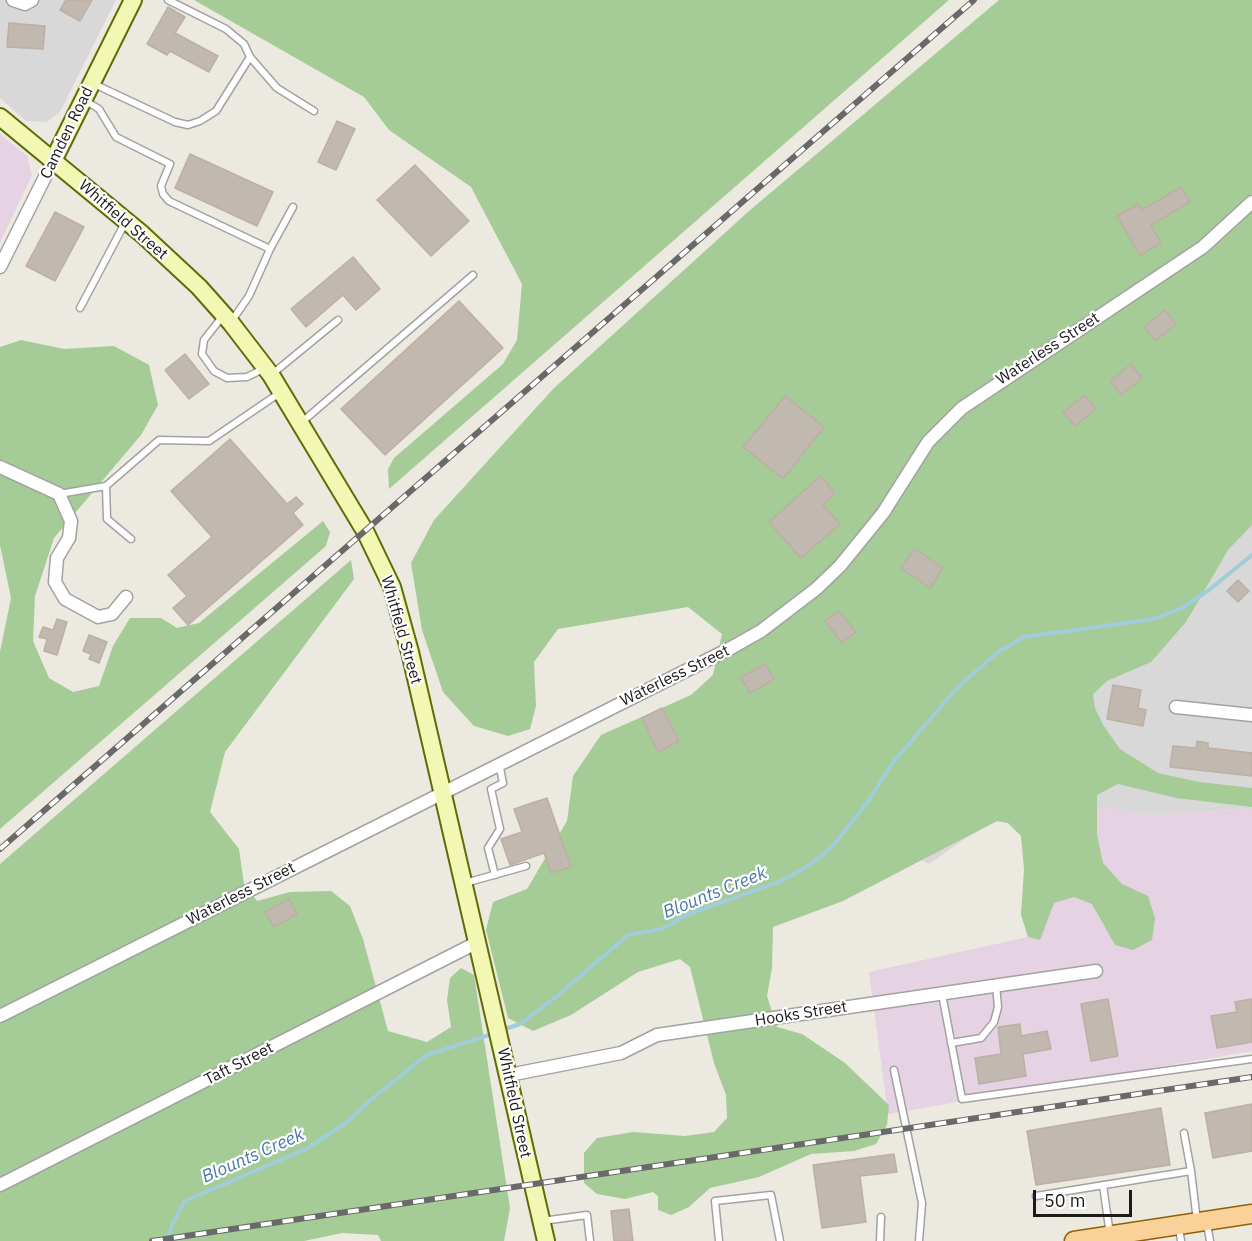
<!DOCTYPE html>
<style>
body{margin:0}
#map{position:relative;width:1252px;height:1241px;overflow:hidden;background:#ece9e0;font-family:"IBM Plex Sans",sans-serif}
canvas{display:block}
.scale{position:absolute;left:1033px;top:1190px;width:99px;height:27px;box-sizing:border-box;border:3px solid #1b1b1b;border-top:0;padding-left:8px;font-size:18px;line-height:21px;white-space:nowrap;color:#1b1b1b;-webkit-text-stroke:4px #fff;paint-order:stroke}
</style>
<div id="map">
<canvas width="1252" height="1241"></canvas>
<div class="scale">50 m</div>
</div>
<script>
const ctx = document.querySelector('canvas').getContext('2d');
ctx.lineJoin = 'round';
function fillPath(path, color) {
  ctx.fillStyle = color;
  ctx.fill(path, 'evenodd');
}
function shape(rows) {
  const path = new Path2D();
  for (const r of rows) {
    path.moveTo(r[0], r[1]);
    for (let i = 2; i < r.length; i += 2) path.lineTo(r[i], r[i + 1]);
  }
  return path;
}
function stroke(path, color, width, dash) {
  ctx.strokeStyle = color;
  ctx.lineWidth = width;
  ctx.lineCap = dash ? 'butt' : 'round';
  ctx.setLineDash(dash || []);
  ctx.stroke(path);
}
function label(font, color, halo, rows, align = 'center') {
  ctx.font = font + ' "IBM Plex Sans",sans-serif';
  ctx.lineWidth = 4.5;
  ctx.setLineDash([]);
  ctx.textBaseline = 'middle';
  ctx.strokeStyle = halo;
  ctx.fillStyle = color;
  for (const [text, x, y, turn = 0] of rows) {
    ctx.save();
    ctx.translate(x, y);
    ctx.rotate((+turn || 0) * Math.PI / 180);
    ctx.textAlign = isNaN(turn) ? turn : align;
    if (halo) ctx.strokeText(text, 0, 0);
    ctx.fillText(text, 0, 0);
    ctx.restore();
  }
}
fillPath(shape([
 [0,0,116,0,60,112,47,122,26,121,0,98],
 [1252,438,1252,809,1150,815,1076,802,997,821,966,838,929,864,902,848]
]), '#d9d8d8');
fillPath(shape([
 [0,134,27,156,32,175,0,243],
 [1076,801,1150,815,1252,809,1252,1051,888,1114,869,972,1028,937,1040,940]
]), '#e5d2e2');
fillPath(shape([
 [194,0,949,0,389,489,388,469,394,458,503,364,517,340,522,284,471,187,389,130,364,97],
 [999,0,1252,0,1252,525,1228,550,1186,622,1151,662,1107,681,1093,694,1095,708,1103,725,1120,749,1158,773,1199,782,1252,788,1252,807,1176,798,1118,784,1097,795,1097,835,1103,863,1122,884,1148,896,1155,918,1152,940,1133,950,1115,945,1092,904,1074,897,1054,903,1040,940,1028,937,1021,915,1024,869,1021,836,1008,823,997,821,843,901,773,927,772,968,767,996,777,1027,802,1034,845,1063,889,1105,887,1125,876,1144,854,1151,811,1154,759,1177,710,1188,689,1207,671,1215,658,1210,658,1196,653,1192,625,1199,597,1194,584,1183,584,1153,597,1138,633,1132,685,1136,714,1132,727,1118,726,1095,714,1063,690,967,680,959,638,972,571,1015,533,1031,508,1018,486,930,493,902,527,889,567,821,573,776,601,735,691,695,713,675,722,634,688,607,558,629,534,662,536,706,530,729,508,736,474,726,443,692,422,630,411,563,434,520,554,388,749,211],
 [21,340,64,349,114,346,149,365,158,405,141,435,54,538,35,596,33,641,49,678,73,692,99,686,113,646,130,618,161,618,177,628,199,623,323,521,330,532,326,546,0,829,0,652,11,598,0,545,0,347],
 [351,560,354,579,225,752,210,812,239,849,244,884,257,901,290,892,331,891,350,906,363,939,388,1031,427,1042,451,1027,447,1000,450,978,461,968,474,975,510,1208,504,1241,381,1241,378,1235,342,1233,304,1241,0,1241,0,864]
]), '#a5cb96');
stroke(shape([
 [502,1030,520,1024,556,997,628,935,662,929,684,916,781,881,808,866,831,848,869,800,891,765,957,688,998,652,1024,637,1154,619,1182,608,1209,590,1252,555],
 [168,1241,172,1224,185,1201,306,1149,346,1123,373,1098,427,1055,492,1034]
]), '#a1ccd9', 4);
const building = shape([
 [66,0,92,0,80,21,60,10,66,0],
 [168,7,185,17,175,33,218,56,209,72,170,51,167,55,147,44,168,7],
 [9,23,45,26,43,49,7,47,9,23],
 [337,121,355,129,336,170,318,162,337,121],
 [190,154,273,192,257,226,175,188,190,154],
 [415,165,469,221,431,256,377,200,415,165],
 [1181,187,1190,202,1151,225,1161,243,1140,255,1117,216,1138,204,1142,210,1181,187],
 [55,212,84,227,55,281,26,266,55,212],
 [353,257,380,289,356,310,343,295,306,327,291,309,353,257],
 [459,301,503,348,385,455,341,409,459,301],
 [1165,310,1176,324,1155,341,1144,327,1165,310],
 [185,354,209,384,189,399,165,370,185,354],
 [1131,364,1142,378,1121,395,1110,381,1131,364],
 [1085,395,1096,409,1075,426,1063,412,1085,395],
 [785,396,824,427,783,479,743,447,785,396],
 [230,439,287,504,296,497,303,504,293,513,303,525,188,625,173,608,187,596,168,575,212,537,171,491,230,439],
 [820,476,835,493,823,505,840,524,801,558,769,522,820,476],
 [915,549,943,568,930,588,901,568,915,549],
 [1238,580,1249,591,1238,602,1227,591,1238,580],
 [839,611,856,632,842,643,825,621,839,611],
 [57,619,67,622,57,655,44,651,47,639,39,637,43,627,53,630,57,619],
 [89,635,107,642,99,663,89,659,91,654,83,651,89,635],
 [765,664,774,679,750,693,741,677,765,664],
 [1113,685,1141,690,1138,708,1146,710,1143,726,1107,719,1113,685],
 [662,708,679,741,658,752,642,718,662,708],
 [1197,741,1208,743,1208,748,1252,753,1252,776,1170,767,1173,746,1196,748,1197,741],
 [547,798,571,867,551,873,544,853,510,865,501,839,522,832,514,809,547,798],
 [289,899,297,914,274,927,265,912,289,899],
 [1108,999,1118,1056,1091,1061,1081,1004,1108,999],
 [1252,999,1252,1042,1217,1048,1211,1016,1237,1012,1235,1002,1252,999],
 [1020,1024,1021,1036,1047,1031,1051,1049,1023,1054,1026,1076,979,1084,975,1058,1001,1054,998,1027,1020,1024],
 [1252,1104,1252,1151,1213,1158,1205,1113,1252,1104],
 [1161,1108,1170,1165,1036,1185,1027,1131,1161,1108],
 [894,1154,897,1172,860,1176,866,1222,822,1228,813,1165,894,1154],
 [629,1209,633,1241,614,1241,611,1211,629,1209]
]);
fillPath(building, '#c1b8b0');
stroke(building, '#bdafa3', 1.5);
const lane = shape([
 [168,0,226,29,244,44,250,57,277,88,314,111],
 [92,83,175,122,188,125,200,121,216,111,250,57],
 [84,100,99,109,116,137,170,164,161,186,163,194,169,201,270,249,249,296,231,322],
 [270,249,293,207],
 [80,308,126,221],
 [222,317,204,340,202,354,214,371,227,378,247,377,265,368],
 [271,375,338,320],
 [302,422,473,275],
 [106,486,107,519,131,539],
 [59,494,106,486,159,440,209,441,281,392],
 [495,875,488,848,500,829,491,789,503,783,499,763],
 [465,883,526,866],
 [942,994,962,1099,1252,1059],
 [951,1043,981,1038,994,1022,998,1007,996,985],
 [894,1070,922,1203,919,1241],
 [1191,1171,1197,1221],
 [1103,1185,1110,1235],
 [1036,1196,1191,1171,1184,1133],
 [542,1221,587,1215,590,1241],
 [1207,1224,1210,1241],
 [1179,1227,1181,1241],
 [719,1241,715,1201,771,1195,780,1241],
 [880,1241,881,1217]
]);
const street = shape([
 [13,0,25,4,32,0],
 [0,267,53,161],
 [0,467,59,494,71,521,69,538,57,558,55,582,65,599,98,617,112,614,126,597],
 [1176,707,1252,715],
 [0,1016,729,649,761,631,816,589,840,566,883,513,928,442,962,408,1203,247,1252,202],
 [509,1075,621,1053,657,1035,1096,971],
 [0,1185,478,942]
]);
const secondary = shape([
 [0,117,142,234,199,287,231,323,271,375,365,531,392,587,410,652,546,1241],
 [53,161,133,0]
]);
const primary = shape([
 [1074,1241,1252,1214]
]);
stroke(lane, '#a2a2a2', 9);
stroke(street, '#a2a2a2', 15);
stroke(secondary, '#606c07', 20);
stroke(primary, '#8e6204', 21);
stroke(lane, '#fff', 6);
stroke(street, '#fff', 12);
stroke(secondary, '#f3f7b4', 16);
stroke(primary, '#f9d199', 18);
const rail = shape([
 [0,849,974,0],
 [152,1241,1252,1077]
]);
stroke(rail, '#696969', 6);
stroke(rail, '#fff', 4, [11]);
label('16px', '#1b1b1b', '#fff', [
 ["Camden Road",67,133,-64],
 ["Whitfield Street",123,220,41],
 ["Waterless Street",1048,349,-33],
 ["Whitfield Street",401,630,74],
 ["Waterless Street",675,676,-26],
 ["Waterless Street",241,894,-27],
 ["Hooks Street",801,1014,-9],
 ["Taft Street",239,1064,-27],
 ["Whitfield Street",514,1103,78]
]);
label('italic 18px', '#4b78a7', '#fff', [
 ["Blounts Creek",715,893,-22],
 ["Blounts Creek",253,1156,-24]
]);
</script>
